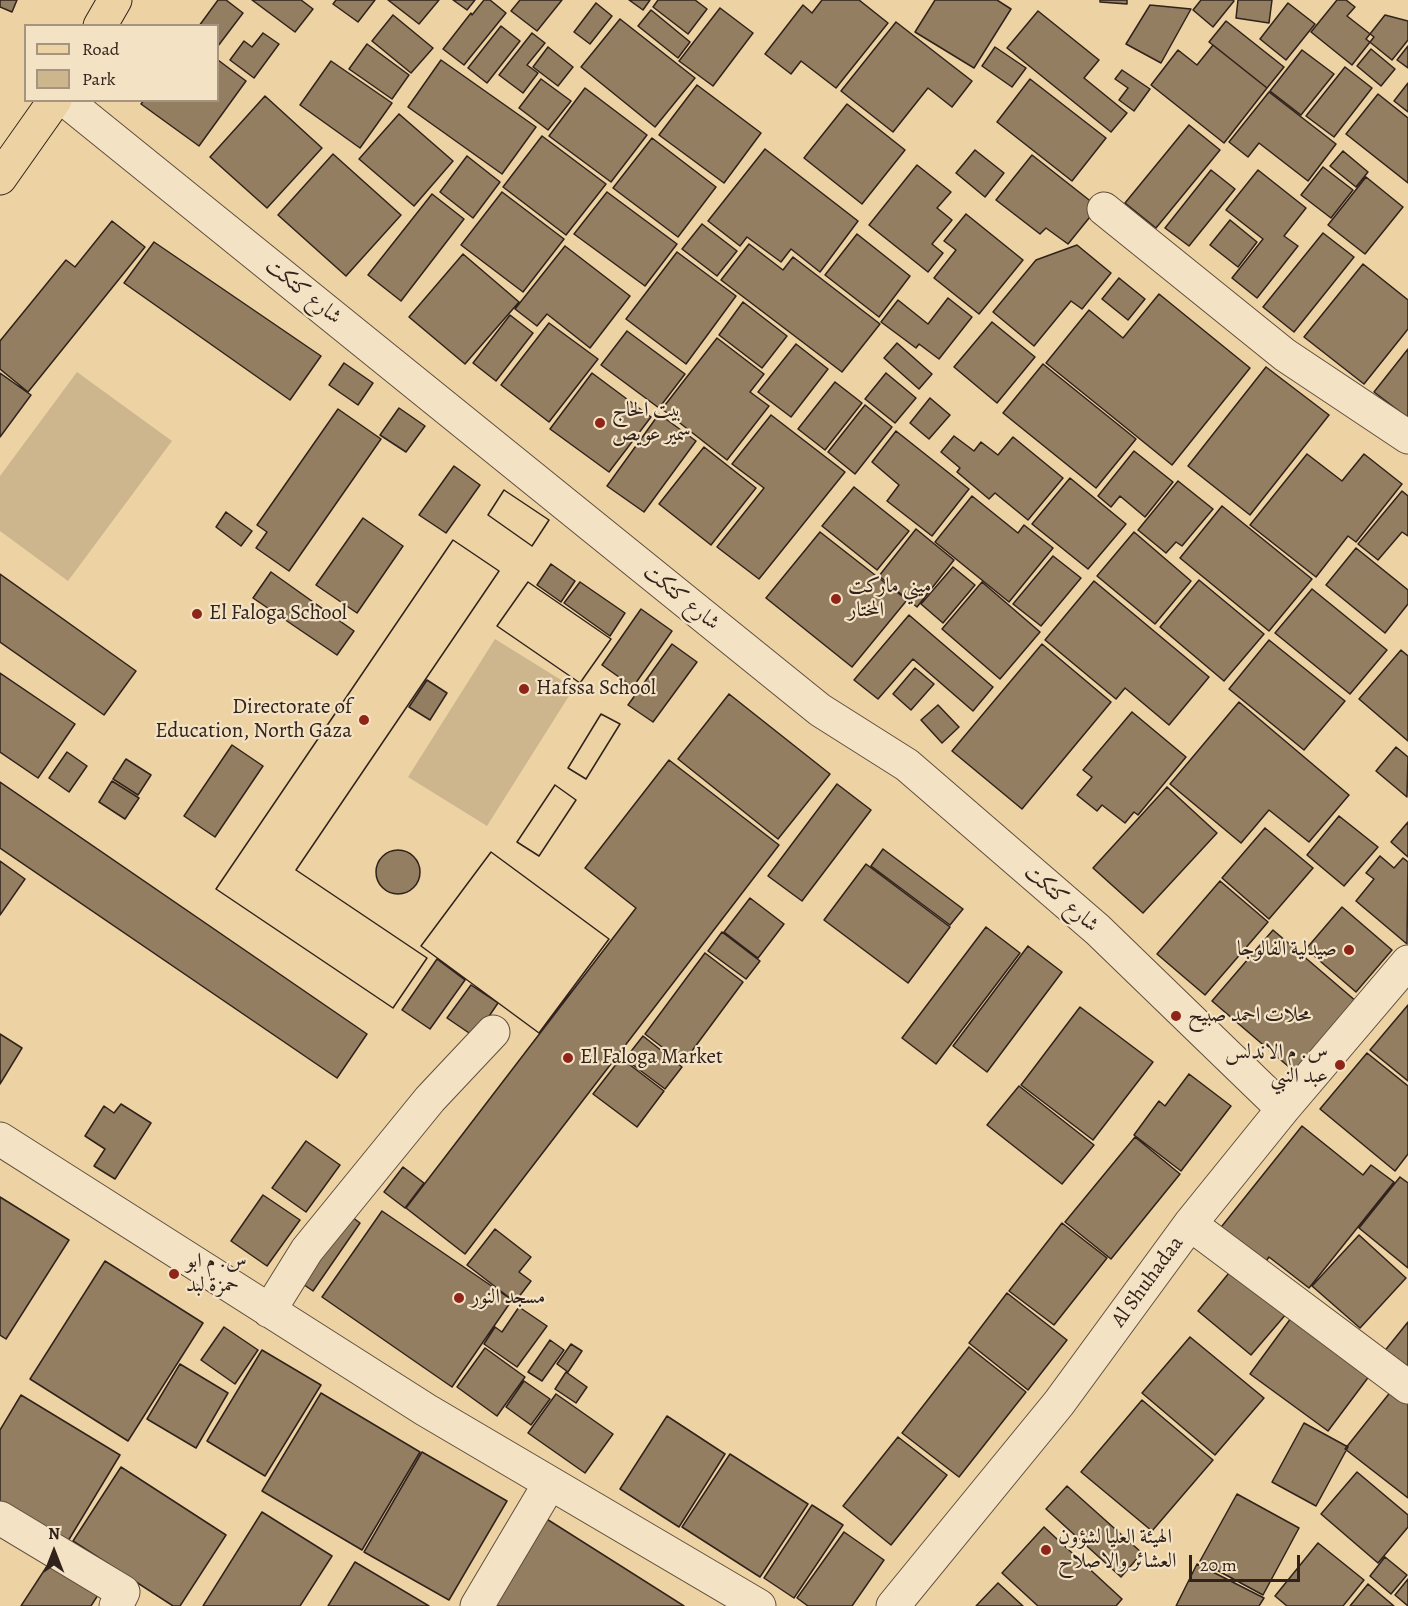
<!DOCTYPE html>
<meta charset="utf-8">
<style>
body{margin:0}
#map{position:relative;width:1408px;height:1606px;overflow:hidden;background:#edd3a4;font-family:Alegreya,serif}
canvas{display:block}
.legend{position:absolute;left:24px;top:24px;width:195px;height:78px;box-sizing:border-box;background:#f3e2c4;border:2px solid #a59580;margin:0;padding:8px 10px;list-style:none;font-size:18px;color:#31221b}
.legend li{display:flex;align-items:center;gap:12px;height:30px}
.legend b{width:30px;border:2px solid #a59580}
.north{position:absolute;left:24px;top:1522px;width:60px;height:60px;-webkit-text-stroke:4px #f3e2c4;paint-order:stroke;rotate:0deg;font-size:16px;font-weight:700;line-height:24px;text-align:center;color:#31221b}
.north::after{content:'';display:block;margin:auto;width:21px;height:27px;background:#31221b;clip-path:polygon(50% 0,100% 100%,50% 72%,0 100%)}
.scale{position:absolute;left:1189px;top:1555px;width:111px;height:27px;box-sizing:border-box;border:3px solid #31221b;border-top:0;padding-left:8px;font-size:18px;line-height:21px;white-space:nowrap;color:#31221b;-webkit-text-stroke:4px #f3e2c4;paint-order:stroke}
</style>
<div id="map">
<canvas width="1408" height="1606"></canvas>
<ul class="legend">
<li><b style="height:8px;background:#edd3a4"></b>Road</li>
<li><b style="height:16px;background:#cdb58d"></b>Park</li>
</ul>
<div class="north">N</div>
<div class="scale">20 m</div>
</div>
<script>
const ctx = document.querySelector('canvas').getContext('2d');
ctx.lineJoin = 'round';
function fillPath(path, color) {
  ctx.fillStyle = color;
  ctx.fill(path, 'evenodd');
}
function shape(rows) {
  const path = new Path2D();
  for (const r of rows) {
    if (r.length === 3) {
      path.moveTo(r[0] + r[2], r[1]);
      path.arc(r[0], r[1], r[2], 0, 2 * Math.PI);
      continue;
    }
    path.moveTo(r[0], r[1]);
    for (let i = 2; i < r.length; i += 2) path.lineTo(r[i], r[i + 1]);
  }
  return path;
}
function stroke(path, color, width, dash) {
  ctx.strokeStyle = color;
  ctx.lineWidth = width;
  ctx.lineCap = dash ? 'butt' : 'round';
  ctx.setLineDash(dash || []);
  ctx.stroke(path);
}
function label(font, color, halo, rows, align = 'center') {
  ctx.font = font + ' Alegreya,Amiri,serif';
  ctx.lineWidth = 4.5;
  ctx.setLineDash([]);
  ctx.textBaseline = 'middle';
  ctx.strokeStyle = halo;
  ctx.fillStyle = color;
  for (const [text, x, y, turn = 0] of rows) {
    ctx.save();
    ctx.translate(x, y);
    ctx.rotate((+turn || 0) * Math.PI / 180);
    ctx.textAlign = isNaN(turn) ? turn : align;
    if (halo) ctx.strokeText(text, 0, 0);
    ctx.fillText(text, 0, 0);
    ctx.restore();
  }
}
fillPath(shape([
 [77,372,172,441,68,581,0,531,0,476],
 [495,639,574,688,487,826,408,777]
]), '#cdb58d');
const building = shape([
 [0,0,17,0,12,12,0,7,0,0],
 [218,0,226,0,243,13,218,46,218,26,199,26,218,0],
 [252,0,301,0,313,9,295,32,252,0],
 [336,0,375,0,358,22,333,4,336,0],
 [388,0,439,0,419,24,388,0],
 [453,0,475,0,467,10,453,0],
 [484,0,490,0,506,13,464,65,443,49,471,13,472,15,484,0],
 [520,0,562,0,537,31,511,11,520,0],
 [629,0,650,0,643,10,629,0],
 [658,0,695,0,707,9,688,34,653,7,658,0],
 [822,0,859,0,888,23,836,88,801,61,791,74,765,54,803,5,812,13,822,0],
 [935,0,997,0,1011,9,974,68,915,32,935,0],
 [1100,0,1127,0,1127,4,1100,2,1100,0],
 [1201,0,1233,0,1234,1,1213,27,1193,10,1201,0],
 [1238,0,1272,0,1269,23,1236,18,1238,0],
 [1337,0,1346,0,1355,7,1347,16,1374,37,1352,65,1311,32,1337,0],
 [596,3,612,16,590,44,574,32,596,3],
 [1288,3,1315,24,1286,60,1260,39,1288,3],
 [1150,5,1191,9,1161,63,1126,44,1150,5],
 [720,8,753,33,713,86,679,61,720,8],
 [651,10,690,42,678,58,638,26,651,10],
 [1038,11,1099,60,1084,78,1127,113,1111,132,1007,48,1038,11],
 [393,15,433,48,411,73,372,41,393,15],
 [1385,15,1408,21,1408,40,1392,60,1366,39,1385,15],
 [620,19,695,78,655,127,581,67,620,19],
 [1226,21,1284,67,1267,88,1209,42,1226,21],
 [896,22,972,81,952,107,928,88,893,132,841,91,896,22],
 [501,26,520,41,487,83,468,68,501,26],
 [263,33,279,44,254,78,230,60,244,41,252,47,263,33],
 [532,33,545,43,527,65,538,73,523,93,499,75,532,33],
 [367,44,409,75,392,99,349,69,367,44],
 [1213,45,1267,88,1224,143,1151,85,1178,50,1197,65,1213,45],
 [1408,46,1408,68,1397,60,1408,46],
 [548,47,573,67,558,86,533,67,548,47],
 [995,47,1026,68,1012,87,982,66,995,47],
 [1371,49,1395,69,1381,86,1357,66,1371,49],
 [1302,50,1334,74,1301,115,1270,91,1302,50],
 [218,60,246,81,199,146,141,104,144,100,218,100,218,60],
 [441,60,536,127,502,174,408,107,441,60],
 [331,61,392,103,360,148,300,105,331,61],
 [1345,67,1372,88,1334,137,1306,116,1345,67],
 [1122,70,1150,89,1134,111,1119,100,1128,88,1115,79,1122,70],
 [541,79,571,101,548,130,519,108,541,79],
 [1030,79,1106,138,1072,181,997,122,1030,79],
 [1408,83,1408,112,1394,101,1408,83],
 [697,85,761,133,724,183,659,135,697,85],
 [585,88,647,135,611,182,549,136,585,88],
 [1269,92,1336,144,1308,181,1259,143,1248,157,1229,142,1269,92],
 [1378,94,1408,118,1408,183,1346,134,1378,94],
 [265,96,322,148,267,208,210,157,265,96],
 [847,104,905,150,862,204,804,158,847,104],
 [399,114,453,161,414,206,359,159,399,114],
 [1189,125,1220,150,1156,228,1125,203,1189,125],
 [542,136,606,184,566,235,503,187,542,136],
 [652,138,716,187,678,237,613,188,652,138],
 [765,149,858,221,820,272,791,249,781,262,747,237,740,246,708,221,765,149],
 [975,150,1004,173,985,197,956,173,975,150],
 [1343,151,1368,172,1356,187,1330,166,1343,151],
 [333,154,401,215,346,276,278,215,333,154],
 [1032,155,1098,207,1068,244,1046,228,1040,234,996,200,1032,155],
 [467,156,500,182,473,218,440,192,467,156],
 [917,165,951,192,937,208,952,220,932,244,943,253,928,272,869,225,917,165],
 [1323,167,1353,190,1331,218,1301,195,1323,167],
 [1211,170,1235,189,1189,246,1165,228,1211,170],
 [1258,170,1306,208,1284,236,1298,246,1257,298,1232,278,1263,239,1226,210,1258,170],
 [1366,177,1403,207,1365,254,1328,225,1366,177],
 [502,192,564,239,523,292,461,245,502,192],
 [607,192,677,244,645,286,574,234,607,192],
 [432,194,464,219,401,301,368,275,432,194],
 [966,214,1023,260,979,314,934,278,956,250,944,241,966,214],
 [1230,220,1257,242,1238,267,1210,245,1230,220],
 [112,221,145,247,28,392,0,369,0,341,66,260,75,267,112,221],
 [702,224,737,251,717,276,682,249,702,224],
 [1323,233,1354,257,1294,332,1263,307,1323,233],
 [857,234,910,276,879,317,825,275,857,234],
 [154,242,321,356,290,400,124,283,154,242],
 [749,244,783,270,793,257,880,324,842,372,721,280,749,244],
 [1077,245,1111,273,1082,309,1071,301,1034,346,993,312,1036,260,1077,245],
 [565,246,630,296,590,348,547,314,537,326,515,309,565,246],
 [677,252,736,296,686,364,626,319,677,252],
 [463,254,519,302,465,364,409,317,463,254],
 [1363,264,1408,300,1408,329,1364,384,1304,337,1363,264],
 [1119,278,1145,299,1128,320,1102,299,1119,278],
 [1159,294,1250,368,1172,465,1046,363,1089,310,1123,338,1159,294],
 [948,298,972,317,939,359,919,344,916,348,881,322,898,300,928,324,948,298],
 [743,302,787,336,762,368,719,335,743,302],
 [510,315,533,333,496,381,473,363,510,315],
 [992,322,1035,357,997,403,954,367,992,322],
 [549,323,598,359,549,422,501,385,549,323],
 [627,331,685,374,659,408,601,365,627,331],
 [717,338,764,374,750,392,769,406,727,460,662,409,717,338],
 [897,343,932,374,919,389,884,358,897,343],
 [796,344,828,369,791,417,758,392,796,344],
 [1408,349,1408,418,1374,392,1408,349],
 [344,363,373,383,358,405,329,385,344,363],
 [1043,364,1136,439,1096,488,1003,413,1043,364],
 [1266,367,1329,415,1250,515,1188,466,1266,367],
 [0,373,31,395,0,437,0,373],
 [592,373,651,417,609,472,550,429,592,373],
 [886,373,916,398,895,423,865,399,886,373],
 [835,382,862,403,825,450,798,429,835,382],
 [930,398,950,415,929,439,910,423,930,398],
 [865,405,892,427,855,474,828,452,865,405],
 [399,408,425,426,406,452,380,435,399,408],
 [338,409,381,439,289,571,256,548,267,532,257,525,338,409],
 [659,414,696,441,644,512,607,486,659,414],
 [771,415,845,472,759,579,717,547,764,488,732,464,771,415],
 [896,431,969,489,932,536,887,501,899,485,872,462,896,431],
 [954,436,974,451,981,442,998,455,1013,437,1063,478,1028,520,995,493,989,499,957,472,960,468,941,452,954,436],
 [704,447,756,488,711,545,659,504,704,447],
 [1134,451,1173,482,1145,517,1120,496,1111,507,1098,496,1134,451],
 [1307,454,1342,481,1364,454,1402,484,1356,542,1348,536,1316,577,1250,525,1307,454],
 [454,466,480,485,446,533,419,515,454,466],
 [1070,478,1126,524,1088,569,1032,524,1070,478],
 [1178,481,1213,509,1182,546,1176,542,1166,553,1138,530,1178,481],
 [854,487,909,531,877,570,822,526,854,487],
 [504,490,549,520,532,546,488,515,504,490],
 [504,490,549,520,532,546,488,515,504,490],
 [1402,491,1408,496,1408,536,1402,532,1378,560,1358,544,1402,491],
 [972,496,1018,533,1024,525,1053,548,1009,602,935,542,972,496],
 [1222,506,1312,579,1269,631,1180,558,1222,506],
 [226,512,252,531,241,546,216,527,226,512],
 [363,518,403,546,357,613,316,585,363,518],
 [916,529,954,560,917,607,879,576,916,529],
 [820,532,907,600,852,667,766,598,820,532],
 [1134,532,1191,581,1155,624,1097,576,1134,532],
 [453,540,499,571,296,870,427,958,393,1008,216,889,453,540],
 [453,540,499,571,296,870,427,958,393,1008,216,889,453,540],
 [1356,548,1408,590,1408,604,1385,633,1326,585,1356,548],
 [1053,556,1081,578,1041,626,1013,604,1053,556],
 [551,564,575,581,561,602,537,585,551,564],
 [953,567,975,585,943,623,921,604,953,567],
 [271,572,354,631,337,655,253,598,271,572],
 [0,574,136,671,104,715,0,642,0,574],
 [1199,580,1264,634,1224,681,1160,627,1199,580],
 [1094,581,1209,677,1169,725,1125,688,1116,699,1045,640,1094,581],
 [528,582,611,639,580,683,497,626,528,582],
 [528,582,611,639,580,683,497,626,528,582],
 [580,582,625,613,610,636,564,603,580,582],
 [982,582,1040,632,1000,679,942,629,982,582],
 [1312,589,1387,650,1350,694,1275,633,1312,589],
 [641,609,672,631,633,687,602,665,641,609],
 [909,615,993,687,973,711,913,659,878,699,854,680,909,615],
 [1269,640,1345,701,1304,750,1229,689,1269,640],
 [672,644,697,662,653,722,628,705,672,644],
 [1042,644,1111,702,1022,809,952,751,1042,644],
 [1401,650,1408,656,1408,741,1359,699,1401,650],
 [915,668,934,684,911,710,893,694,915,668],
 [0,673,75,724,38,778,0,752,0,673],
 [427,680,447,693,430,720,409,707,427,680],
 [729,694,830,774,778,839,678,759,729,694],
 [1239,702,1349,795,1309,842,1269,810,1241,843,1170,784,1239,702],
 [938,705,959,727,942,743,921,720,938,705],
 [1132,712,1186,757,1138,815,1134,812,1125,823,1102,805,1097,811,1077,795,1092,777,1083,770,1132,712],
 [601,714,620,724,586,779,568,768,601,714],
 [601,714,620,724,586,779,568,768,601,714],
 [232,745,263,766,215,837,184,816,232,745],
 [1396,747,1408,757,1407,797,1376,771,1396,747],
 [67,752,87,766,69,792,49,778,67,752],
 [126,759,151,775,138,795,113,779,126,759],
 [669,760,779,845,465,1254,406,1208,636,908,585,868,669,760],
 [112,781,139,798,125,819,99,802,112,781],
 [0,782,367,1034,337,1078,0,848,0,782],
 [837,784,871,810,802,901,768,876,837,784],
 [555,785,576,800,539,856,517,842,555,785],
 [555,785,576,800,539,856,517,842,555,785],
 [1167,787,1217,833,1143,913,1093,868,1167,787],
 [1339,816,1378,847,1344,886,1307,855,1339,816],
 [1408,822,1408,857,1391,842,1408,822],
 [1265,828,1313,868,1269,919,1222,878,1265,828],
 [883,849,963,909,950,925,871,866,883,849],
 [398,872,22],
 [491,852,609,939,539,1033,421,946,491,852],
 [491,852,609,939,539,1033,421,946,491,852],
 [1380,856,1394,868,1403,858,1408,862,1407,944,1356,901,1374,879,1366,873,1380,856],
 [0,861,25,879,0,915,0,861],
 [866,864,950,927,908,983,824,920,866,864],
 [1220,881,1268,922,1205,995,1157,954,1220,881],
 [750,898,784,924,758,958,724,932,750,898],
 [1342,907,1392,950,1356,992,1306,949,1342,907],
 [986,927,1020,953,936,1064,902,1038,986,927],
 [1273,930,1357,1002,1296,1073,1212,1001,1273,930],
 [722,932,760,961,746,979,708,951,722,932],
 [1028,946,1062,972,987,1072,953,1046,1028,946],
 [705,953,743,982,683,1063,645,1034,705,953],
 [437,959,465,980,430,1029,402,1010,437,959],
 [471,985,498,1003,475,1037,447,1018,471,985],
 [1408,1005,1408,1081,1370,1050,1408,1005],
 [1080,1007,1153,1062,1093,1140,1021,1085,1080,1007],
 [0,1034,22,1048,0,1084,0,1034],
 [643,1036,682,1067,665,1089,625,1059,643,1036],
 [1367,1053,1408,1086,1408,1154,1395,1171,1320,1109,1367,1053],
 [621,1058,664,1091,637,1127,593,1094,621,1058],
 [1189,1074,1231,1106,1181,1171,1134,1135,1159,1101,1165,1106,1189,1074],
 [1019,1086,1094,1145,1062,1184,987,1125,1019,1086],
 [121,1104,151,1123,115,1179,94,1166,105,1149,85,1136,104,1106,114,1113,121,1104],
 [1302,1126,1363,1175,1371,1165,1394,1182,1309,1288,1269,1257,1259,1271,1214,1236,1302,1126],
 [1135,1137,1180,1174,1111,1259,1065,1222,1135,1137],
 [306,1141,340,1165,306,1212,272,1188,306,1141],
 [403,1167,424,1183,405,1208,384,1192,403,1167],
 [1400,1177,1408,1183,1408,1268,1359,1228,1400,1177],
 [263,1195,300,1220,267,1266,231,1241,263,1195],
 [0,1197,69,1240,6,1339,0,1335,0,1197],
 [344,1211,360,1223,313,1291,297,1280,344,1211],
 [382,1211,512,1300,452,1387,322,1297,382,1211],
 [1062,1223,1107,1258,1054,1325,1009,1291,1062,1223],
 [495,1229,531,1257,519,1272,531,1281,515,1302,467,1265,495,1229],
 [1359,1235,1406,1278,1360,1328,1312,1286,1359,1235],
 [105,1261,203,1323,128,1441,30,1379,105,1261],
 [1233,1268,1287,1313,1251,1355,1198,1311,1233,1268],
 [1007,1293,1067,1340,1028,1390,969,1343,1007,1293],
 [519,1307,547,1326,517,1367,484,1344,495,1327,502,1332,519,1307],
 [1294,1314,1373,1371,1328,1431,1250,1374,1294,1314],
 [1408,1322,1408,1373,1383,1353,1408,1322],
 [224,1327,258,1350,235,1384,201,1360,224,1327],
 [1190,1337,1264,1398,1215,1455,1142,1393,1190,1337],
 [550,1340,564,1350,542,1381,528,1372,550,1340],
 [571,1344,582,1351,568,1372,557,1364,571,1344],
 [969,1347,1026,1392,959,1477,902,1433,969,1347],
 [485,1348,525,1377,497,1416,457,1387,485,1348],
 [262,1350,321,1385,265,1476,207,1441,262,1350],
 [180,1364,228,1393,196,1448,147,1419,180,1364],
 [566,1372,587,1387,576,1403,555,1389,566,1372],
 [524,1381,550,1399,531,1425,506,1407,524,1381],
 [1396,1385,1408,1395,1408,1498,1345,1449,1396,1385],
 [321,1393,420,1452,362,1550,262,1491,321,1393],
 [556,1394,613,1434,585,1473,528,1433,556,1394],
 [21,1395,120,1455,62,1551,0,1513,0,1430,21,1395],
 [1142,1400,1213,1460,1152,1531,1081,1472,1142,1400],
 [667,1416,725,1454,679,1527,620,1489,667,1416],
 [1304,1423,1348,1447,1316,1506,1272,1482,1304,1423],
 [898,1437,947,1475,891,1545,843,1506,898,1437],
 [422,1452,507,1501,449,1600,364,1552,422,1452],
 [730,1454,808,1504,760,1577,682,1527,730,1454],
 [121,1467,226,1535,180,1606,173,1606,73,1541,121,1467],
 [1357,1472,1408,1515,1408,1527,1378,1563,1321,1514,1357,1472],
 [1067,1486,1142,1553,1121,1577,1046,1509,1067,1486],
 [1237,1494,1299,1528,1263,1595,1200,1561,1237,1494],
 [812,1505,843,1525,794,1598,764,1578,812,1505],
 [262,1512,332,1556,300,1606,203,1606,262,1512],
 [542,1516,684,1606,484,1606,542,1516],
 [1044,1527,1122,1599,1116,1606,1038,1606,1002,1573,1044,1527],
 [844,1532,884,1560,852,1606,808,1606,797,1598,844,1532],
 [1318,1543,1364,1580,1343,1606,1287,1606,1275,1596,1318,1543],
 [1385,1557,1407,1575,1391,1594,1370,1576,1385,1557],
 [355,1562,429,1606,328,1606,355,1562],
 [49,1563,98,1595,91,1606,21,1606,49,1563],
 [1197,1564,1264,1598,1259,1606,1176,1606,1197,1564],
 [1408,1579,1408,1606,1395,1595,1408,1579],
 [998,1583,1023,1606,976,1606,998,1583],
 [1368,1584,1394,1606,1350,1606,1368,1584]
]);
fillPath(building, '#937e62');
stroke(building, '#31221b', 1.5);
const minor = shape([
 [65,100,820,710,907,765,1098,930,1283,1109],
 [1104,209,1285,355,1408,437],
 [0,1139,426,1410,759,1606],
 [1190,1224,1408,1387],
 [269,1311,307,1250,430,1099,493,1032],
 [0,1518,123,1592,116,1606],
 [477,1606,550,1483],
 [893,1606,1059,1403,1190,1224,1283,1109,1408,962]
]);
const major = shape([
 [100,26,115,0],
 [0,178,55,100]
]);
stroke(minor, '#604e3d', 35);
stroke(major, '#31221b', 35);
stroke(minor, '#f3e2c4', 33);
stroke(major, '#edd3a4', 33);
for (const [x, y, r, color] of [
 [600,423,6,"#8f2418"],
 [836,599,6,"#8f2418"],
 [197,614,6,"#8f2418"],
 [524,689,6,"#8f2418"],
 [364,720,6,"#8f2418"],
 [1349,950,6,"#8f2418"],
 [1176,1016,6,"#8f2418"],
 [568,1058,6,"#8f2418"],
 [1340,1065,6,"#8f2418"],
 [174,1274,6,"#8f2418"],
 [459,1298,6,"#8f2418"],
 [1046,1550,6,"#8f2418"]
]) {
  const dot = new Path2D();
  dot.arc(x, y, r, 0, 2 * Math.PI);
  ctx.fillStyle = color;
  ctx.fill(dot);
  stroke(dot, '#f3e2c4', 2);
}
label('21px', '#31221b', '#f3e2c4', [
 ["شارع كتكت",303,292,39],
 ["شارع كتكت",681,598,39],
 ["شارع كتكت",1061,899,41],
 ["Al Shuhadaa",1148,1282,-54]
]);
label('21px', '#31221b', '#f3e2c4', [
 ["بيت الحاج",612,411],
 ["سمير عويص",612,435],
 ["ميني ماركت",848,587],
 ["المختار",848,611],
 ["El Faloga School",209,614],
 ["Hafssa School",536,689],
 ["Directorate of",352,708,"right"],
 ["Education, North Gaza",352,732,"right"],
 ["صيدلية الفالوجا",1337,950,"right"],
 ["محلات احمد صبيح",1188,1016],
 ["س. م الاندلس",1328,1053,"right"],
 ["عبد النبي",1328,1077,"right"],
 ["El Faloga Market",580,1058],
 ["س. م ابو",186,1262],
 ["حمزة لبد",186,1286],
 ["مسجد النور",471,1298],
 ["الهيئة العليا لشؤون",1058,1538],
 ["العشائر والاصلاح",1058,1562]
], 'left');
</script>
